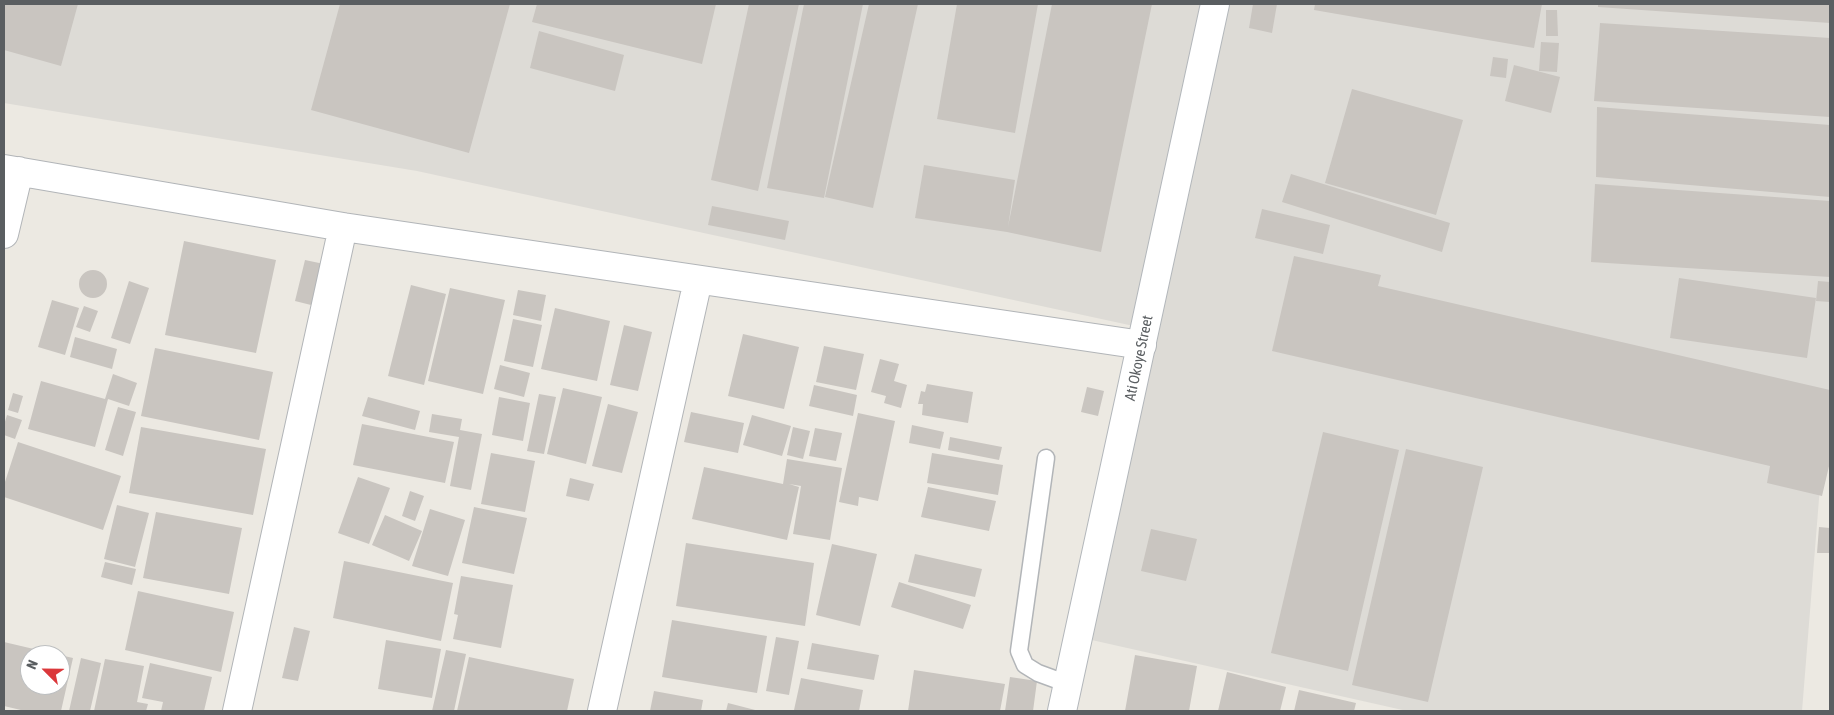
<!DOCTYPE html>
<style>
body{margin:0}
#map{position:relative;width:1834px;height:715px;overflow:hidden;background:#ece9e2;font-family:"Asap Condensed",sans-serif}
canvas{display:block}
.frame{position:absolute;inset:0;border:5px solid #5a5e61;pointer-events:none}
.north{position:absolute;left:20px;top:645px;width:50px;height:50px;box-sizing:border-box;background:#fff;border:1px solid #bdbfc0;border-radius:50%;rotate:293deg;font-size:14px;font-weight:700;line-height:20px;text-align:center;color:#5a5e61}
.north::after{content:'';display:block;margin:auto;width:18px;height:22px;background:#db383b;clip-path:polygon(50% 0,100% 100%,50% 72%,0 100%)}
</style>
<div id="map">
<canvas width="1834" height="715"></canvas>
<div class="frame"></div>
<div class="north">N</div>
</div>
<script>
const ctx = document.querySelector('canvas').getContext('2d');
ctx.lineJoin = 'round';
function fillPath(path, color) {
  ctx.fillStyle = color;
  ctx.fill(path, 'evenodd');
}
function shape(rows) {
  const path = new Path2D();
  for (const r of rows) {
    if (r.length === 3) {
      path.moveTo(r[0] + r[2], r[1]);
      path.arc(r[0], r[1], r[2], 0, 2 * Math.PI);
      continue;
    }
    path.moveTo(r[0], r[1]);
    for (let i = 2; i < r.length; i += 2) path.lineTo(r[i], r[i + 1]);
  }
  return path;
}
function stroke(path, color, width, dash) {
  ctx.strokeStyle = color;
  ctx.lineWidth = width;
  ctx.lineCap = dash ? 'butt' : 'round';
  ctx.setLineDash(dash || []);
  ctx.stroke(path);
}
function label(font, color, halo, rows, align = 'center') {
  ctx.font = font + ' "Asap Condensed",sans-serif';
  ctx.lineWidth = 5;
  ctx.setLineDash([]);
  ctx.textBaseline = 'middle';
  ctx.strokeStyle = halo;
  ctx.fillStyle = color;
  for (const [text, x, y, turn = 0] of rows) {
    ctx.save();
    ctx.translate(x, y);
    ctx.rotate((+turn || 0) * Math.PI / 180);
    ctx.textAlign = isNaN(turn) ? turn : align;
    if (halo) ctx.strokeText(text, 0, 0);
    ctx.fillText(text, 0, 0);
    ctx.restore();
  }
}
fillPath(shape([
 [4,4,1830,4,1830,406,1821,474,1802,711,1407,711,1074,636,1143,328,417,171,4,103]
]), '#dddbd6');
fillPath(shape([
 [4,4,78,4,61,66,4,50],
 [340,4,510,4,469,153,311,110],
 [537,4,716,4,702,64,532,22],
 [749,4,799,4,758,191,711,180],
 [804,4,863,4,824,198,767,188],
 [869,4,918,4,873,208,825,197],
 [957,4,1038,4,1015,133,937,119],
 [1052,4,1152,4,1101,252,1007,232,915,218,924,165,1015,180,1008,227],
 [1253,4,1277,4,1272,33,1249,28],
 [1315,4,1542,4,1534,48,1314,10],
 [1598,4,1830,4,1830,23,1598,7],
 [1546,10,1557,10,1558,36,1546,36],
 [1600,23,1830,38,1830,117,1594,101],
 [539,31,624,55,615,91,530,68],
 [1541,42,1559,43,1557,72,1539,71],
 [1493,57,1508,59,1506,78,1490,76],
 [1514,65,1560,77,1551,113,1505,101],
 [1352,89,1463,120,1436,215,1325,183],
 [1597,107,1830,125,1830,197,1596,177],
 [1291,174,1450,223,1442,252,1282,202],
 [1595,184,1830,201,1830,277,1591,262],
 [712,206,789,221,785,240,708,225],
 [1262,209,1330,225,1323,254,1255,238],
 [184,241,276,260,256,353,165,335],
 [1294,256,1381,275,1378,286,1830,390,1830,462,1822,496,1767,483,1770,466,1272,351],
 [305,260,324,264,315,306,295,301],
 [93,284,14],
 [1679,278,1816,298,1807,358,1670,338],
 [129,281,149,288,130,344,111,338],
 [1818,281,1830,282,1830,302,1816,301],
 [411,285,446,294,424,385,388,376],
 [450,288,505,300,483,394,428,381],
 [518,290,546,295,541,321,513,315],
 [52,300,79,308,65,355,38,347],
 [84,306,98,311,90,332,76,327],
 [555,308,610,321,597,381,541,369],
 [513,319,542,325,533,367,504,361],
 [624,325,652,332,638,391,610,385],
 [743,334,799,347,784,409,728,396],
 [75,337,117,349,112,369,70,357],
 [824,346,864,354,856,390,816,382],
 [155,348,273,372,259,440,141,416],
 [880,359,899,364,894,381,907,385,901,408,884,403,886,396,871,392],
 [500,365,530,373,524,397,494,389],
 [113,374,137,383,129,406,108,399,95,447,28,429,41,381,105,399],
 [927,384,973,392,968,423,922,415,923,404,918,404,921,391,925,392],
 [814,385,857,395,853,416,809,406],
 [1087,387,1104,391,1098,416,1081,412],
 [563,388,602,397,586,464,547,454],
 [13,393,23,396,18,413,8,410],
 [539,394,556,397,544,454,527,451],
 [368,397,420,411,415,430,362,416],
 [499,397,530,403,523,441,492,435],
 [608,404,638,412,622,473,592,466],
 [118,407,136,412,123,456,105,450],
 [691,412,744,423,738,453,684,442],
 [858,413,895,421,878,501,859,497,858,506,839,502],
 [432,414,462,419,460,430,482,434,471,490,450,486,459,437,429,432],
 [7,415,22,420,15,439,4,435,4,425],
 [752,415,791,426,782,456,743,445],
 [362,424,454,442,445,483,353,465],
 [912,425,944,432,940,449,909,443],
 [141,427,266,449,253,515,129,493],
 [793,427,810,431,803,459,787,455],
 [815,428,842,433,836,461,809,456],
 [1323,432,1399,450,1348,671,1271,653],
 [950,437,1002,447,999,460,948,450],
 [18,442,121,476,103,530,4,497,4,485],
 [1406,449,1483,467,1428,702,1352,685],
 [491,453,535,461,525,512,481,504],
 [932,453,1003,465,998,495,927,483],
 [787,459,842,468,830,540,793,534,801,486,789,484,799,487,787,540,692,519,704,467,783,484],
 [358,477,390,488,369,544,338,533],
 [570,478,594,484,589,501,566,496],
 [928,487,996,501,989,531,921,517],
 [410,491,424,496,415,521,402,516],
 [117,505,149,513,135,567,104,559],
 [474,507,527,518,514,574,462,563],
 [430,509,465,520,448,576,412,566],
 [156,512,242,528,229,594,143,578],
 [385,515,422,531,409,561,372,545],
 [1819,527,1830,528,1830,553,1817,553],
 [1151,529,1197,539,1186,581,1141,571],
 [686,543,814,563,805,626,676,606],
 [832,544,877,554,860,626,816,615],
 [915,554,982,569,975,597,908,582],
 [344,561,453,583,441,641,333,618],
 [105,562,136,569,132,585,101,577],
 [461,576,513,585,501,648,453,639,458,615,454,614],
 [899,582,971,605,963,629,891,607],
 [138,591,234,612,221,672,125,650],
 [672,620,767,636,757,693,662,677],
 [294,627,310,631,298,681,282,678],
 [776,637,799,641,789,695,766,691],
 [386,640,441,649,432,698,378,689],
 [4,642,55,654,30,655,30,685,60,685,60,655,73,658,61,711,25,711,4,706],
 [812,643,879,655,874,680,807,669],
 [446,650,466,654,454,711,432,711],
 [1135,655,1197,666,1189,711,1125,711],
 [469,657,574,679,567,711,457,711],
 [81,658,101,663,90,711,69,711],
 [105,659,144,666,137,702,148,704,146,711,94,711],
 [150,663,212,677,204,711,161,711,163,702,142,698],
 [914,670,1005,684,1000,711,908,711],
 [1227,672,1286,687,1280,711,1218,711],
 [1010,677,1037,681,1033,711,1005,711],
 [801,678,863,690,859,711,794,710],
 [1299,690,1356,703,1354,711,1294,711],
 [654,691,703,700,701,711,650,711],
 [728,703,759,711,726,711]
]), '#c9c5c0');
const lane = shape([
 [1046,458,1019,651,1025,665,1038,673,1068,684]
]);
const street = shape([
 [4,169,343,227,1142,345],
 [4,234,19,171],
 [237,711,343,227],
 [602,711,698,280]
]);
const secondary = shape([
 [1062,711,1215,4]
]);
stroke(lane, '#b2b5b8', 19);
stroke(street, '#b2b5b8', 30);
stroke(secondary, '#b3b7bb', 30);
stroke(lane, '#fff', 16);
stroke(street, '#fff', 28);
stroke(secondary, '#fff', 28);
label('15px', '#5a5e61', '#fff', [
 ["Ati Okoye Street",1139,358,-78]
]);
</script>
